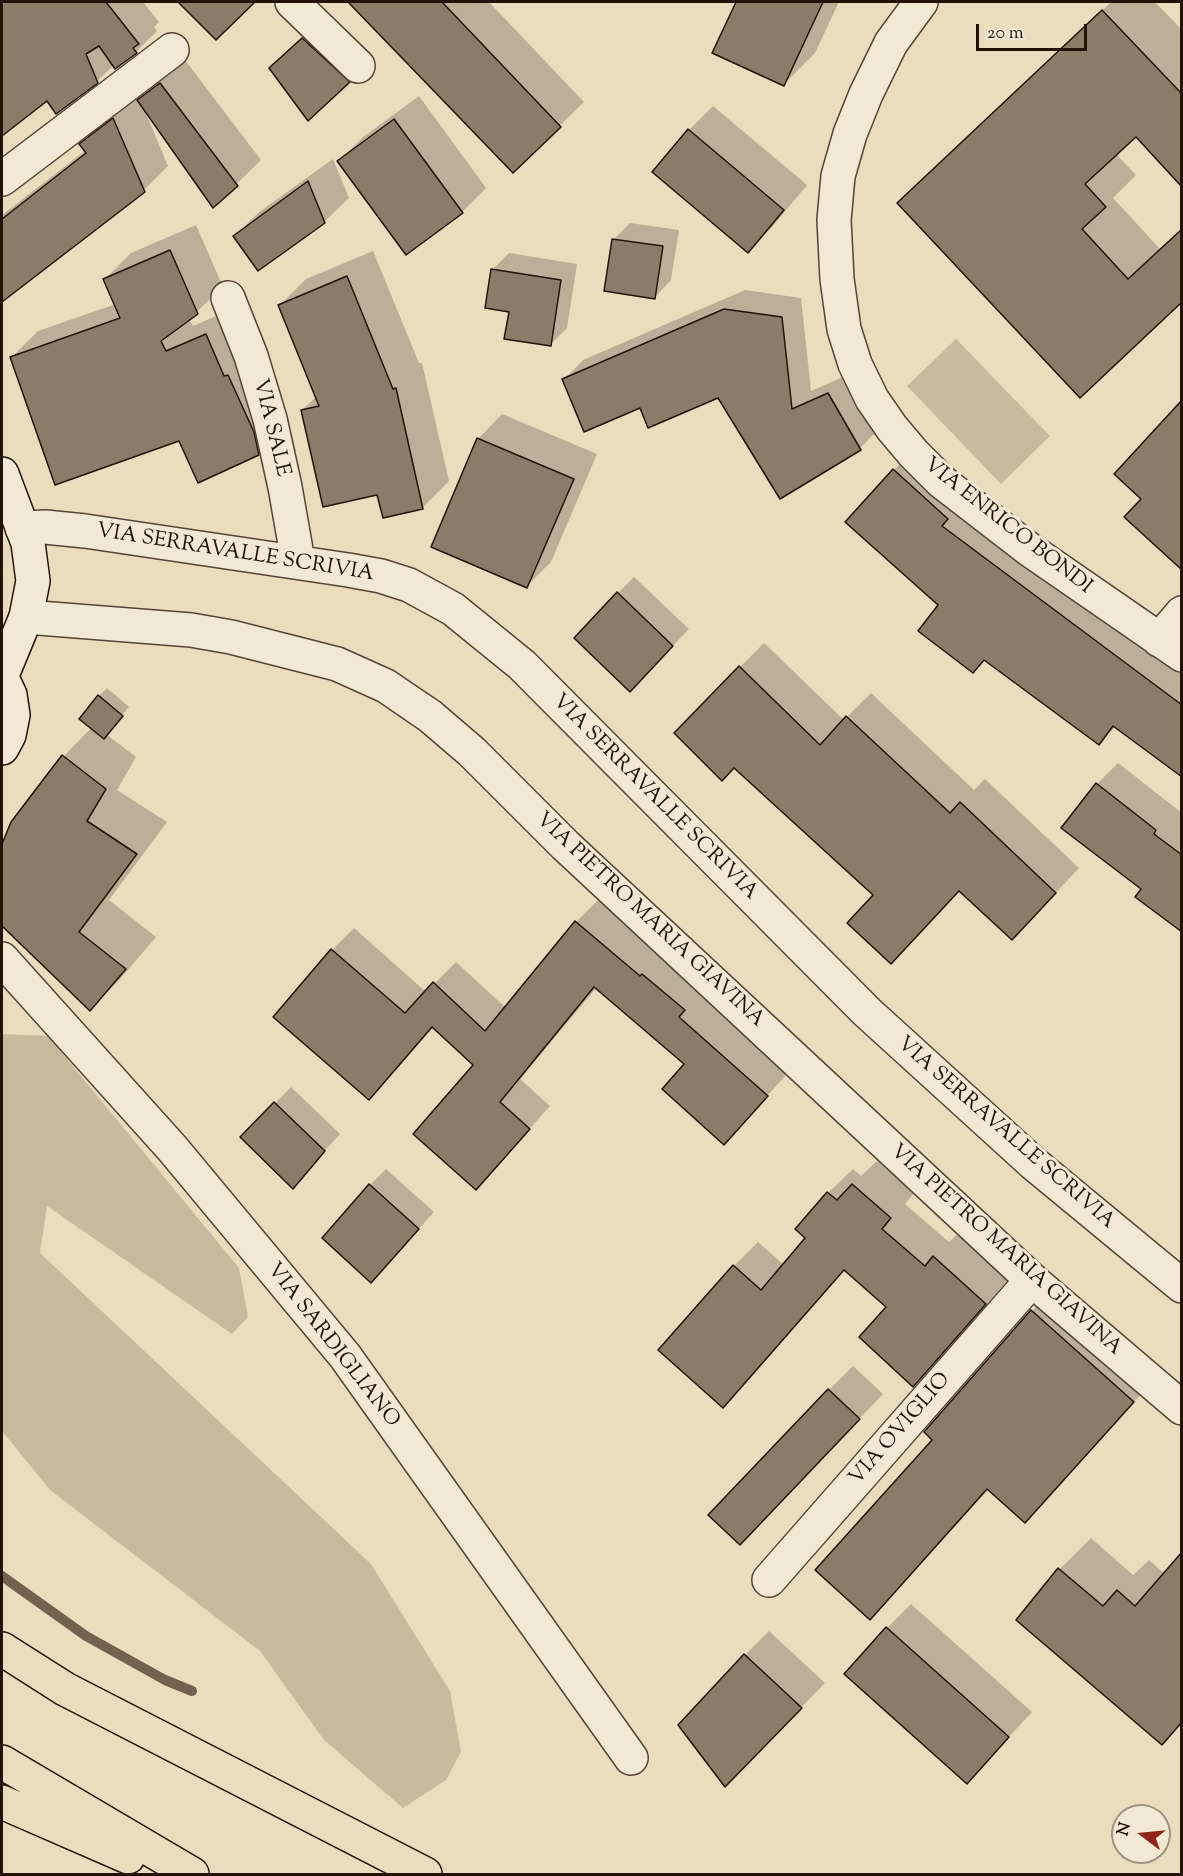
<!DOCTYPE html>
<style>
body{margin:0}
#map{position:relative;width:1183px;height:1876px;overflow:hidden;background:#eaddbd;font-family:"Sorts Mill Goudy",serif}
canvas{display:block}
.frame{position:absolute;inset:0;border:3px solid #231208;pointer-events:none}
.north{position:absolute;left:1111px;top:1804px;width:60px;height:60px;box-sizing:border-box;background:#f1e9d4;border:2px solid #9f9382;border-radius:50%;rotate:286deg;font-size:16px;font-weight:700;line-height:24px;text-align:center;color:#231208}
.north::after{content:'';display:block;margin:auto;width:21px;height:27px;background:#8f2418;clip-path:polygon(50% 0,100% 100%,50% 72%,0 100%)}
.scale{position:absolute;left:976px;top:24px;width:111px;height:27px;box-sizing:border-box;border:3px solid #231208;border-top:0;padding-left:8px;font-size:18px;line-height:21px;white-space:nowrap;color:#231208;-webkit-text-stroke:4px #f1e9d4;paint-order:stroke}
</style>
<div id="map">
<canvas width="1183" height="1876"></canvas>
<div class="frame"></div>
<div class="north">N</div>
<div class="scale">20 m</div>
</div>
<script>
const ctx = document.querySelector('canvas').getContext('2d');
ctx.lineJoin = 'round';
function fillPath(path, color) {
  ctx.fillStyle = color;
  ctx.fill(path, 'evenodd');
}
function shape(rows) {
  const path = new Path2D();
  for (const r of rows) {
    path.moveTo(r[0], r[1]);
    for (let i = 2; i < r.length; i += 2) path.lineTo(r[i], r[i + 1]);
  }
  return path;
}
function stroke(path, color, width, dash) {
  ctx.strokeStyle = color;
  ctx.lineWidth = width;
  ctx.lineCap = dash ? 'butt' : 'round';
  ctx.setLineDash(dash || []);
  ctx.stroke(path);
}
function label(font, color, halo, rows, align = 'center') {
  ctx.font = font + ' "Sorts Mill Goudy",serif';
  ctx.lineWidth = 6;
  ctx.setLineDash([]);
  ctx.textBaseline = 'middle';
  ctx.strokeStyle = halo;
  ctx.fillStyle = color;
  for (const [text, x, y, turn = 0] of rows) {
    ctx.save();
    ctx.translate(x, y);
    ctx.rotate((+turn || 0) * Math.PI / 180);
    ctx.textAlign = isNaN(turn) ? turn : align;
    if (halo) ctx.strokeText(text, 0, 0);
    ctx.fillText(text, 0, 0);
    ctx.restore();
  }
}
fillPath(shape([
 [956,339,1050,436,1001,484,907,386],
 [2,1034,48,1036,239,1268,248,1317,232,1334,47,1206,40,1253,371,1564,450,1691,461,1752,446,1780,403,1808,324,1740,260,1651,50,1490,2,1431]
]), '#c8ba9e');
fillPath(shape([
 [2,2,143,2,159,22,154,27,157,31,136,52,116,67,114,65,97,81,47,99,2,134],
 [180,2,253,2,216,38],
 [350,2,489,2,584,102,513,171],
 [737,2,839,2,815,53,784,84,714,52],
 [1111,2,1155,2,1182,30,1182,185,1136,135,1116,154,1136,175,1113,198,1160,249,1182,229,1182,300,1080,395,930,172],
 [320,23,365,65,349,81,288,52],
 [185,60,261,160,214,206,145,111,168,166,144,190,2,300,2,215,86,150,81,144,105,120,138,95,140,99,163,76],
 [419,96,486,188,462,212,339,161,363,137],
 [713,106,807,185,772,227,748,251,689,130],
 [333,159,349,198,324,222,235,236,259,212],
 [630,223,679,230,671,280,655,297,613,240],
 [196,225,223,287,189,319,193,326,232,309,284,428,258,454,180,439,12,357,38,331,116,304,105,279,131,253],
 [373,251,419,363,422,363,449,481,423,507,384,517,378,493,302,410,317,396,280,305,306,279],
 [509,253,577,264,567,328,550,345,511,311,492,270],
 [745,290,801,298,811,391,847,375,879,429,860,448,719,396,640,406,564,380,583,360],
 [502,414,597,454,551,562,527,586,478,439],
 [914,449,1182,669,1182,775,1116,726,1099,743,986,659,973,671,940,605,894,470],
 [634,577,689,629,646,674,618,593],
 [764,643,844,720,871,693,974,790,985,779,1079,868,1036,914,960,889,875,895,740,667],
 [107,688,129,707,106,734,136,757,117,790,167,822,109,900,156,937,121,978,90,1009,2,924,2,848,12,823,64,756,92,727,99,696],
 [1118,763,1182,813,1182,930,1143,889,1064,828,1097,784],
 [598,900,663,955,706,988,700,995,788,1073,724,1143,686,1064,597,987,520,1079,550,1106,476,1188,475,1065,434,1026,390,1077,369,1098,332,950,354,928,426,992,456,962,506,1008,576,922],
 [291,1087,340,1134,293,1186,242,1137],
 [877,1161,914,1193,905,1204,949,1242,959,1233,1009,1279,937,1361,913,1385,888,1307,845,1269,747,1382,723,1406,734,1266,758,1242,784,1265,807,1238,797,1229,828,1193,853,1169,861,1176],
 [386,1169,434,1212,387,1264,370,1185],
 [1061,1282,1161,1372,1053,1492,1025,1521,989,1489,898,1589,870,1618,934,1440,926,1432,1032,1311],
 [853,1366,883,1394,764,1518,829,1390],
 [1091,1538,1133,1575,1149,1560,1165,1574,1182,1555,1182,1723,1162,1743,1018,1620,1060,1569],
 [911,1604,1032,1712,967,1782,887,1628],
 [769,1631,825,1683,749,1761,745,1655]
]), '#0003');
stroke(shape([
 [2,1576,86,1636,165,1680,192,1691]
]), '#72624f', 10);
const building = shape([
 [2,2,106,2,139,44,133,48,137,53,115,69,99,46,86,54,98,83,56,114,47,101,2,136,2,2],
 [178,2,255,2,216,40,178,2],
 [348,2,442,2,561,127,513,173,348,2],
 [736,2,823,2,784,86,712,53,736,2],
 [1102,10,1182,94,1182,187,1136,137,1085,184,1106,207,1082,229,1128,279,1182,229,1182,302,1080,398,897,203,1102,10],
 [302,38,350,82,308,121,269,68,302,38],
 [160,83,238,186,213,208,137,100,160,83],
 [113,118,145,192,2,302,2,219,86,153,79,144,113,118],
 [394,119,463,213,406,255,337,161,394,119],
 [688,129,784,210,748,253,652,172,688,129],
 [308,181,325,223,258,271,233,236,308,181],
 [612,239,663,246,655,299,604,291,612,239],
 [170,250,198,314,161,341,166,351,206,334,224,376,228,375,254,432,259,455,198,483,179,441,55,485,10,357,120,318,103,279,170,250],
 [491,269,561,280,551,346,504,339,509,312,485,308,491,269],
 [347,276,393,389,396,388,423,509,383,518,377,495,323,507,301,410,319,406,278,305,347,276],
 [724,309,782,317,792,409,828,393,861,450,780,499,718,398,648,428,640,408,584,432,562,379,724,309],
 [1182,400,1182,570,1124,517,1141,499,1114,474,1182,400],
 [477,438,574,479,527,588,431,547,477,438],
 [893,469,948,519,942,526,1182,705,1182,777,1113,726,1099,745,984,660,973,673,918,631,938,605,845,522,893,469],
 [617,592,673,646,630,692,574,638,617,592],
 [739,666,820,745,846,716,950,813,960,802,1056,893,1012,940,959,891,891,964,847,923,873,895,734,768,722,781,674,733,739,666],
 [98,695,123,716,104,739,79,719,98,695],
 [62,755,106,789,87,821,137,854,79,932,126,969,90,1011,2,926,2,844,11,822,62,755],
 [1096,783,1156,830,1154,834,1182,855,1182,932,1135,897,1141,889,1061,828,1096,783],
 [575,921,640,976,642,974,685,1010,679,1017,768,1096,724,1145,662,1089,684,1064,594,987,500,1102,530,1129,476,1190,413,1134,473,1065,432,1027,369,1100,273,1017,331,949,405,1013,433,982,485,1031,575,921],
 [274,1102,325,1151,293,1189,240,1137,274,1102],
 [369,1184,419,1229,371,1283,322,1238,369,1184],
 [852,1184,891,1218,882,1229,925,1266,933,1256,986,1304,913,1387,859,1337,886,1307,844,1270,723,1408,658,1350,733,1265,761,1290,805,1238,795,1229,827,1192,837,1200,852,1184],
 [1031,1310,1134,1402,1025,1523,987,1489,870,1620,815,1570,932,1440,924,1432,1031,1310],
 [828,1389,860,1419,740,1545,708,1515,828,1389],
 [1182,1552,1182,1722,1162,1745,1016,1620,1058,1568,1103,1606,1117,1590,1135,1606,1182,1552],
 [886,1627,1009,1737,967,1784,844,1674,886,1627],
 [744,1654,802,1708,725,1787,678,1725,744,1654]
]);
fillPath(building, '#8a7c66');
stroke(building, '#231208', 1.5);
const street = shape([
 [292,2,358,66],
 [921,2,891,43,866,94,850,134,838,176,834,220,837,279,844,329,855,364,872,399,892,428,914,454,942,482,1030,550,1182,655],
 [2,179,172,50],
 [228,298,251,356,270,419,285,487,298,561],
 [22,528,45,527,85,531,348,570,381,576,409,585,453,609,522,665,867,1012,1033,1163,1182,1286],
 [26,617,191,630,231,637,337,664,386,686,402,697,430,716,472,752,565,845,1032,1280,1182,1408],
 [1159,640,1182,613],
 [2,959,172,1148,345,1356,631,1758],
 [769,1580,1032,1280]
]);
const secondary = shape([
 [2,474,28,543,33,581,26,617,2,675],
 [2,678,10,695,13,715,9,735,2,748]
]);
const highway = shape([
 [2,1649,65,1689,425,1874],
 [2,1762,192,1874],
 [2,1802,128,1857]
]);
stroke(street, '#554535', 36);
stroke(secondary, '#231208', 36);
stroke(highway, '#231208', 36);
stroke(street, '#f1e9d4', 33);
stroke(secondary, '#f1e9d4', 33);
stroke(highway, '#eaddbd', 33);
label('21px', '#231208', '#f1e9d4', [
 ["VIA SALE",270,428,76],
 ["VIA ENRICO BONDI",1007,527,38],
 ["VIA SERRAVALLE SCRIVIA",235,554,9],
 ["VIA SERRAVALLE SCRIVIA",654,798,45],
 ["VIA PIETRO MARIA GIAVINA",649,921,43],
 ["VIA SERRAVALLE SCRIVIA",1005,1134,41],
 ["VIA PIETRO MARIA GIAVINA",1005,1251,42],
 ["VIA SARDIGLIANO",332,1346,52],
 ["VIA OVIGLIO",901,1430,-49]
]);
</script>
